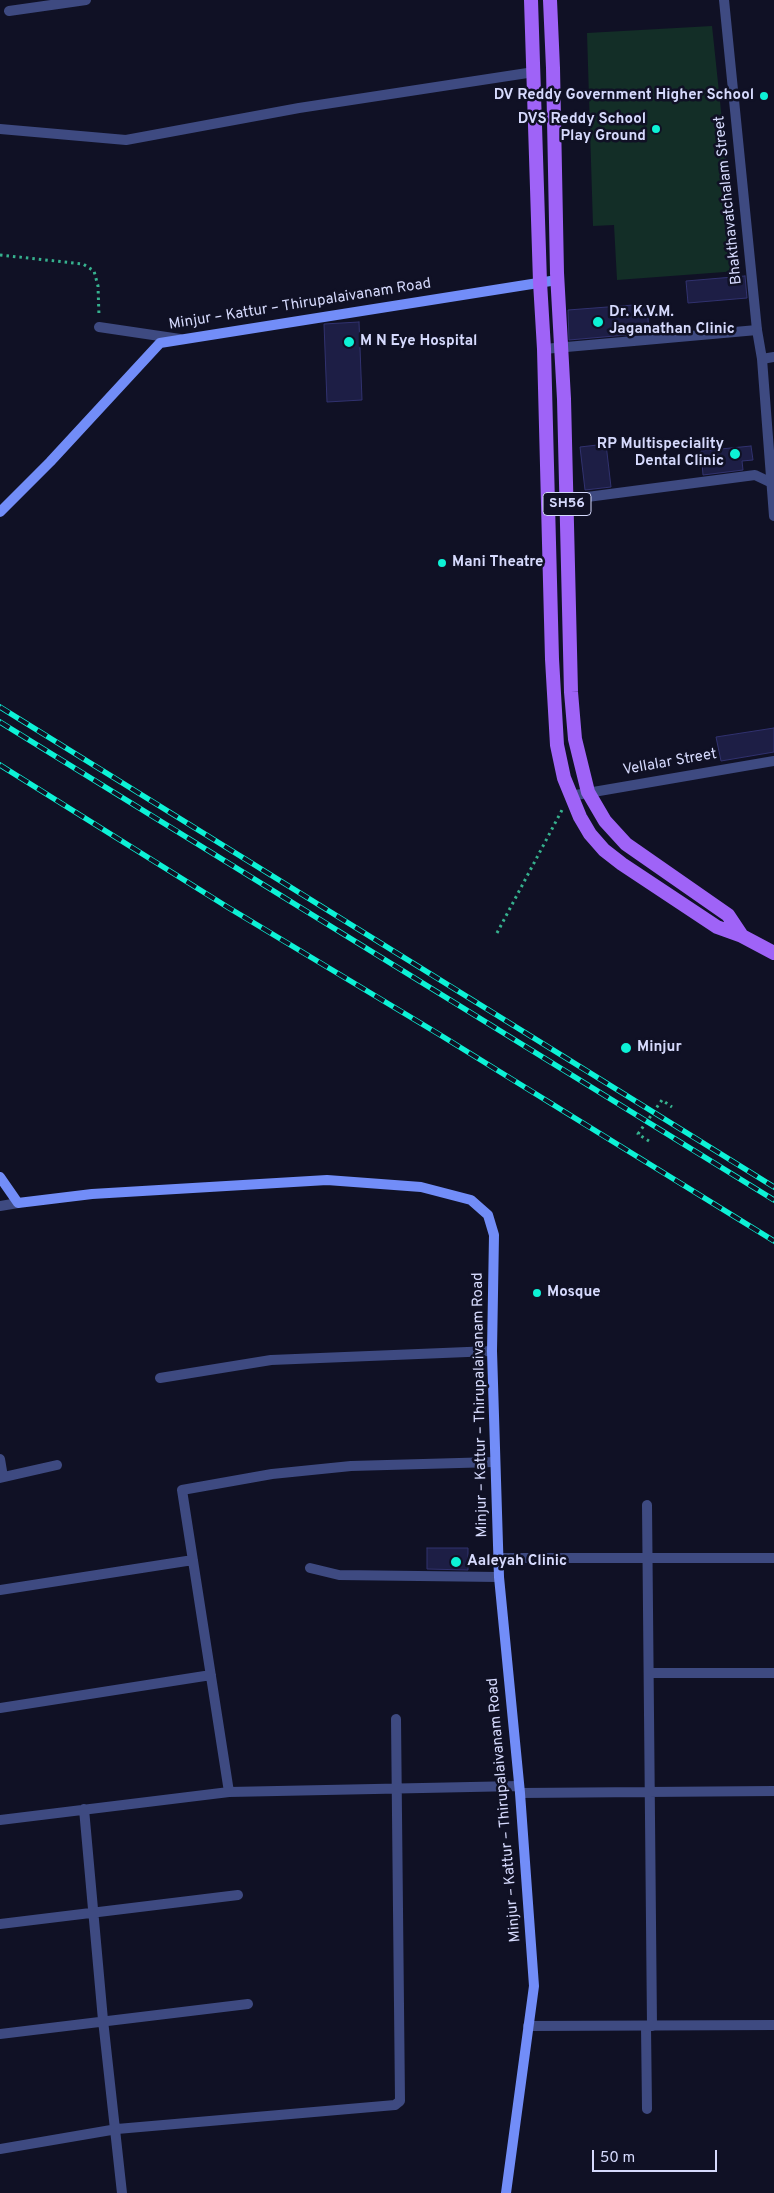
<!DOCTYPE html>
<meta charset="utf-8">
<style>
body{margin:0}
#map{position:relative;width:774px;height:2193px;overflow:hidden;background:#101125;font-family:Overpass,sans-serif}
canvas{display:block}
.scale{position:absolute;left:592px;top:2150px;width:125px;height:22px;box-sizing:border-box;border:2px solid #d6dafd;border-top:0;padding-left:6px;font-size:15px;line-height:18px;white-space:nowrap;color:#d6dafd;-webkit-text-stroke:4px #101125;paint-order:stroke}
</style>
<div id="map">
<canvas width="774" height="2193"></canvas>
<div class="scale">50 m</div>
</div>
<script>
const ctx = document.querySelector('canvas').getContext('2d');
ctx.lineJoin = 'round';
function fillPath(path, color) {
  ctx.fillStyle = color;
  ctx.fill(path, 'evenodd');
}
function shape(rows) {
  const path = new Path2D();
  for (const r of rows) {
    path.moveTo(r[0], r[1]);
    for (let i = 2; i < r.length; i += 2) path.lineTo(r[i], r[i + 1]);
  }
  return path;
}
function stroke(path, color, width, dash) {
  ctx.strokeStyle = color;
  ctx.lineWidth = width;
  ctx.lineCap = dash ? 'butt' : 'round';
  ctx.setLineDash(dash || []);
  ctx.stroke(path);
}
function label(font, color, halo, rows, align = 'center') {
  ctx.font = font + ' Overpass,sans-serif';
  ctx.lineWidth = 5;
  ctx.setLineDash([]);
  ctx.textBaseline = 'middle';
  ctx.strokeStyle = halo;
  ctx.fillStyle = color;
  for (const [text, x, y, turn = 0] of rows) {
    ctx.save();
    ctx.translate(x, y);
    ctx.rotate((+turn || 0) * Math.PI / 180);
    ctx.textAlign = isNaN(turn) ? turn : align;
    if (halo) ctx.strokeText(text, 0, 0);
    ctx.fillText(text, 0, 0);
    ctx.restore();
  }
}
fillPath(shape([
 [712,26,738,271,617,280,614,225,593,226,587,33]
]), '#132e27');
const building = shape([
 [745,276,747,298,688,303,686,281,745,276],
 [647,304,649,333,569,340,568,310,647,304],
 [359,322,362,400,327,402,324,324,359,322],
 [606,444,611,487,585,490,580,447,606,444],
 [751,446,753,460,742,461,743,470,703,475,701,451,751,446],
 [774,728,774,752,721,761,716,737,774,728],
 [427,1548,468,1548,468,1570,427,1569,427,1548]
]);
fillPath(building, '#1d1e45');
stroke(building, '#31326f', 1);
stroke(shape([
 [0,255,83,264,94,271,98,286,99,316],
 [497,933,562,810],
 [649,1141,638,1134,662,1100,672,1107]
]), '#36b18e', 3, [2.5, 4]);
stroke(shape([
 [9,11,86,0],
 [0,129,126,140,299,108,534,72],
 [99,327,180,339],
 [544,349,757,330],
 [549,502,755,475,774,484],
 [0,1206,18,1203],
 [160,1378,271,1360,492,1351],
 [0,1459,3,1477],
 [495,1462,351,1466,272,1474,182,1490,229,1792,519,1786],
 [0,1478,57,1465],
 [647,1505,652,2026],
 [498,1558,774,1558],
 [310,1568,339,1575,499,1577],
 [0,1590,193,1560],
 [649,1673,774,1673],
 [0,1708,211,1675],
 [520,1793,774,1791],
 [84,1809,103,2020,122,2193],
 [0,1820,229,1792],
 [0,1924,238,1895],
 [646,2026,647,2109],
 [0,2034,248,2004],
 [0,2149,117,2129,395,2105,400,2101,396,1719]
]), '#3e4a81', 10);
stroke(shape([
 [724,0,757,330,762,359,774,516],
 [762,359,774,357],
 [570,796,774,761],
 [528,2026,774,2025]
]), '#3e4a81', 10);
stroke(shape([
 [0,512,50,462,160,343,557,280],
 [0,1177,18,1203,92,1194,327,1180,421,1187,471,1200,488,1215,494,1235,492,1351,499,1577,520,1793,534,1986,506,2193]
]), '#728df8', 10);
stroke(shape([
 [531,0,540,282,544,349,552,659,557,745,564,778,580,817,590,834,604,850,622,864,717,927,742,936,774,953],
 [550,0,553,68,557,273,564,399,571,692,575,739,588,792,605,821,626,844,728,915,742,936]
]), '#9f63f7', 14);
const rail = shape([
 [0,707,774,1187],
 [0,722,774,1200],
 [0,765,229,908,437,1033,774,1241]
]);
stroke(rail, '#0df2d6', 5.5);
stroke(rail, '#101125', 4, [11]);
for (const [x, y, r, color] of [
 [764,96,5,"#0df2d6"],
 [656,129,5,"#0df2d6"],
 [598,322,6,"#0df2d6"],
 [349,342,6,"#0df2d6"],
 [735,454,6,"#0df2d6"],
 [442,563,5,"#0df2d6"],
 [626,1048,6,"#0df2d6"],
 [537,1293,5,"#0df2d6"],
 [456,1562,6,"#0df2d6"]
]) {
  const dot = new Path2D();
  dot.arc(x, y, r, 0, 2 * Math.PI);
  ctx.fillStyle = color;
  ctx.fill(dot);
  stroke(dot, '#101125', 2);
}
for (const [x, y, w] of [
 [567,504,48]
]) {
  const box = new Path2D();
  box.roundRect(x - w / 2, y - 11.5, w, 23, 4);
  ctx.fillStyle = '#101125';
  ctx.fill(box);
  stroke(box, '#d6dafd', 1);
}
label('bold 14px', '#d6dafd', null, [
 ["SH56",567,504]
]);
label('bold 15px', '#d6dafd', '#101125', [
 ["DV Reddy Government Higher School",754,96,"right"],
 ["DVS Reddy School",646,120,"right"],
 ["Play Ground",646,137,"right"],
 ["Dr. K.V.M.",609,313],
 ["Jaganathan Clinic",609,330],
 ["M N Eye Hospital",360,342],
 ["RP Multispeciality",724,445,"right"],
 ["Dental Clinic",724,462,"right"],
 ["Mani Theatre",452,563],
 ["Minjur",637,1048],
 ["Mosque",547,1293],
 ["Aaleyah Clinic",467,1562]
], 'left');
label('15px', '#d6dafd', '#101125', [
 ["Bhakthavatchalam Street",729,200,-96],
 ["Minjur – Kattur – Thirupalaivanam Road",300,305,-9],
 ["Vellalar Street",670,763,-10],
 ["Minjur – Kattur – Thirupalaivanam Road",481,1405,-91],
 ["Minjur – Kattur – Thirupalaivanam Road",505,1810,-95]
]);
</script>
